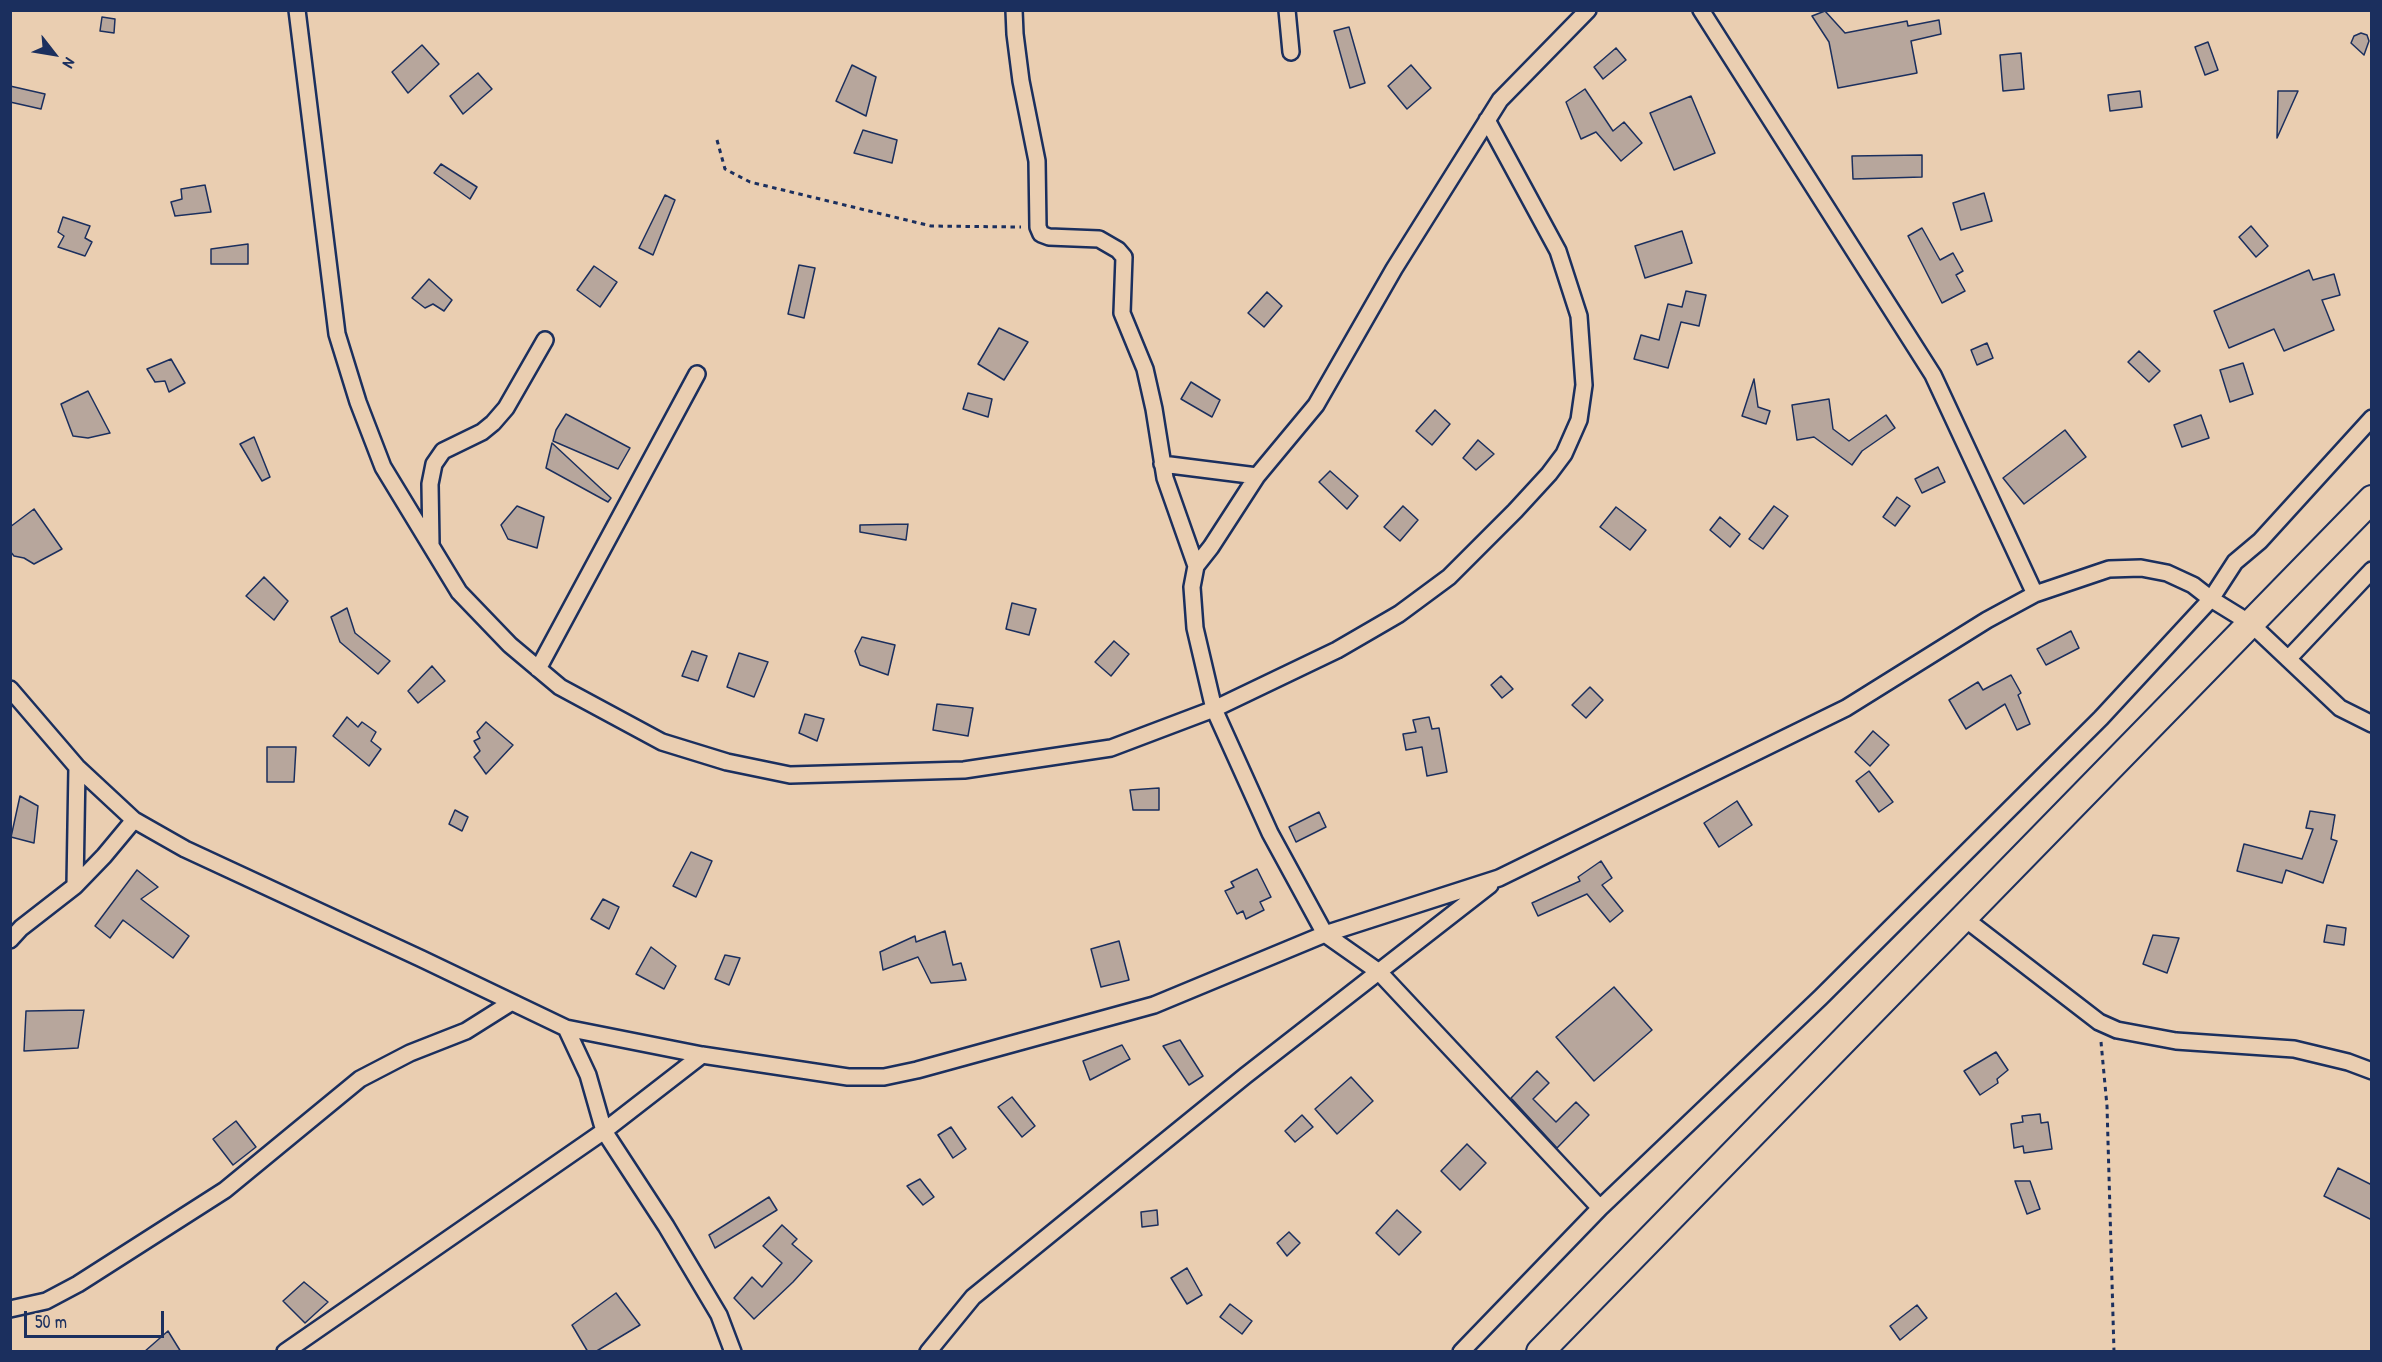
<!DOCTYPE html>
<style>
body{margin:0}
#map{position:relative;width:2382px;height:1362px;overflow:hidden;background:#eaceb1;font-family:"Patrick Hand",sans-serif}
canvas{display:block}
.frame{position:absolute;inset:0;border:12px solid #1b2f5e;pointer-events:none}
.north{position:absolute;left:24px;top:24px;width:60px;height:60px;-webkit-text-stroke:4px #eaceb1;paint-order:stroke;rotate:121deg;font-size:16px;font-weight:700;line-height:24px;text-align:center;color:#1b2f5e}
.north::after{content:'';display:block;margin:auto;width:21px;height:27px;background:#1b2f5e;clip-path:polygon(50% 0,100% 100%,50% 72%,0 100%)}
.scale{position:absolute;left:24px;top:1311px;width:140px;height:27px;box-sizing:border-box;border:3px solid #1b2f5e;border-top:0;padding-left:8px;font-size:18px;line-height:21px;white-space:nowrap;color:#1b2f5e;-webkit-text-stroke:4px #eaceb1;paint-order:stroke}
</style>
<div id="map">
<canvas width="2382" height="1362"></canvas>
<div class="frame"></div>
<div class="north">N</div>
<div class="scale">50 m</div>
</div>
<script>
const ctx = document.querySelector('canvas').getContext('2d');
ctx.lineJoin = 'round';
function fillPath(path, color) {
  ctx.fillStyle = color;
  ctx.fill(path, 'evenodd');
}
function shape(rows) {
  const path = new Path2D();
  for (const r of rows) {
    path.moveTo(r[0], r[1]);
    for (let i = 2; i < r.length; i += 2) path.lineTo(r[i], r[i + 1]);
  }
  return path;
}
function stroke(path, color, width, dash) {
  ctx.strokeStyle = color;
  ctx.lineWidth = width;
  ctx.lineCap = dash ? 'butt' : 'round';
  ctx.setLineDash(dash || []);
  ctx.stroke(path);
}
const building = shape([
 [1825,11,1845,33,1907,21,1908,26,1939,20,1941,34,1911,41,1917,73,1838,88,1829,42,1812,16,1825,11],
 [102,17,115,19,114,33,100,31,102,17],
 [1349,27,1365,83,1350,88,1334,31,1349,27],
 [2361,33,2367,35,2369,41,2364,55,2351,43,2354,36,2361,33],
 [2208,42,2218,70,2205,75,2195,47,2208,42],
 [422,45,439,64,408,93,392,72,422,45],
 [1616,48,1626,60,1603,79,1594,67,1616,48],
 [2021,53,2024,89,2003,91,2000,55,2021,53],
 [852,65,876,77,866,116,836,101,852,65],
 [1411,65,1431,88,1407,109,1388,86,1411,65],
 [478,73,492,89,463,114,450,96,478,73],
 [10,86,45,94,41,109,10,102,10,86],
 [1585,89,1613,131,1624,122,1642,143,1621,161,1596,132,1581,139,1566,102,1585,89],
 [2140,91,2142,107,2110,111,2108,95,2140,91],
 [2278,91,2298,91,2277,138,2278,91],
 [1691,96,1715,153,1674,170,1650,113,1691,96],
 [863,130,897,140,892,163,854,153,863,130],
 [1922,155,1922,177,1853,179,1852,156,1922,155],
 [441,164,477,187,470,199,434,173,441,164],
 [205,185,211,212,175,216,171,202,182,199,181,189,205,185],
 [1984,193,1992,221,1961,230,1953,203,1984,193],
 [665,195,675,200,653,255,639,248,665,195],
 [63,217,90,226,85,238,92,242,85,256,58,247,64,236,58,232,63,217],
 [2251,226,2268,246,2256,257,2239,237,2251,226],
 [1922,228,1940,260,1953,253,1963,271,1956,275,1965,291,1942,303,1908,236,1922,228],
 [1682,231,1692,263,1645,278,1635,246,1682,231],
 [248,244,248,264,211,264,211,249,248,244],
 [799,265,815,268,804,318,788,314,799,265],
 [594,266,617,282,600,307,577,290,594,266],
 [2309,270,2313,280,2334,274,2340,295,2322,300,2334,330,2284,351,2274,329,2229,348,2214,311,2309,270],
 [429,279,452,300,444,311,433,304,425,308,412,298,429,279],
 [1686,291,1706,295,1699,326,1681,322,1668,368,1634,359,1641,335,1659,340,1668,304,1682,307,1686,291],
 [1267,292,1282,306,1264,327,1248,313,1267,292],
 [999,328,1028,342,1004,380,978,364,999,328],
 [1987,343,1993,358,1977,365,1971,350,1987,343],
 [2139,351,2160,371,2149,382,2128,362,2139,351],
 [171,359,185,383,169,392,165,381,155,382,147,369,171,359],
 [2243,363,2253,394,2230,402,2220,370,2243,363],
 [1754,379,1758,407,1770,411,1766,424,1742,416,1754,379],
 [1191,382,1220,400,1212,417,1181,399,1191,382],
 [88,391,110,433,88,438,73,436,61,404,88,391],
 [968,393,992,399,988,417,963,409,968,393],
 [1829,399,1833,429,1849,441,1886,415,1895,428,1862,451,1852,465,1814,437,1797,440,1792,405,1829,399],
 [1435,410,1450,424,1432,445,1416,431,1435,410],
 [566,414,630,448,618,469,553,441,556,430,566,414],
 [2201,415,2209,438,2182,447,2174,425,2201,415],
 [2065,430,2086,457,2024,504,2003,478,2065,430],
 [254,437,270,477,262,481,240,444,254,437],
 [1478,440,1494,454,1476,470,1463,458,1478,440],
 [552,443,611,498,608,502,546,468,552,443],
 [1938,467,1945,482,1922,493,1915,479,1938,467],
 [1330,471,1358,496,1347,509,1319,482,1330,471],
 [1897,497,1910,506,1895,526,1883,517,1897,497],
 [517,506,544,517,537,548,508,539,501,525,517,506],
 [1403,506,1418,520,1400,541,1384,527,1403,506],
 [1774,506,1788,516,1763,549,1749,539,1774,506],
 [1616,507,1646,530,1630,550,1600,527,1616,507],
 [34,509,62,549,34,564,24,558,14,556,10,551,10,527,34,509],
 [1720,517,1740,534,1730,547,1710,530,1720,517],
 [908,524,906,540,860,532,860,525,908,524],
 [264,577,288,601,274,620,246,596,264,577],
 [1012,603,1036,609,1029,635,1006,629,1012,603],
 [347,608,355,633,390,661,378,674,340,642,331,617,347,608],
 [2071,631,2079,648,2046,665,2037,649,2071,631],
 [862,637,895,645,888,675,860,665,855,651,862,637],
 [1114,641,1129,654,1111,676,1095,662,1114,641],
 [692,651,707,656,698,681,682,676,692,651],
 [739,653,768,662,754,697,727,687,739,653],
 [432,666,445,681,418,703,408,691,432,666],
 [2011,675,2021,693,2018,695,2030,724,2017,730,2005,704,1966,729,1949,700,1978,682,1983,690,2011,675],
 [1501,676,1513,689,1502,698,1491,685,1501,676],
 [1590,687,1603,700,1586,718,1572,705,1590,687],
 [937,704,973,708,968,736,933,730,937,704],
 [805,714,824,719,817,741,799,733,805,714],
 [347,717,358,727,362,722,376,732,371,741,381,749,369,766,333,736,347,717],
 [1429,717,1432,729,1439,728,1447,772,1427,776,1422,747,1406,750,1403,734,1416,732,1413,720,1429,717],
 [486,722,513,745,486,774,474,757,480,751,474,741,480,738,477,732,486,722],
 [1873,731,1889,745,1870,766,1855,752,1873,731],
 [267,747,296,747,294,782,267,782,267,747],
 [1869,771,1893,802,1879,812,1856,781,1869,771],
 [1159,788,1159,810,1133,810,1130,790,1159,788],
 [20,796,38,806,34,843,11,837,20,796],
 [1737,801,1752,825,1719,847,1704,823,1737,801],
 [455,810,468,817,462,831,449,824,455,810],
 [2310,811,2335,815,2331,839,2337,841,2323,883,2286,870,2282,883,2237,871,2244,844,2302,859,2313,829,2306,828,2310,811],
 [1319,812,1326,827,1296,842,1289,827,1319,812],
 [691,852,712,861,696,897,673,886,691,852],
 [1601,861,1612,878,1602,885,1623,911,1610,922,1587,894,1538,916,1532,903,1580,881,1578,877,1601,861],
 [1257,869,1271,897,1260,902,1264,910,1246,919,1243,911,1237,914,1225,891,1234,887,1231,882,1257,869],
 [137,870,158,887,141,899,189,936,173,958,123,920,110,938,95,926,137,870],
 [603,899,619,907,609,929,591,919,603,899],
 [2327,925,2346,928,2344,945,2324,942,2327,925],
 [945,931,953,965,961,963,966,980,931,983,918,957,883,970,880,952,915,936,916,942,945,931],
 [2153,935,2179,938,2167,973,2143,964,2153,935],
 [1119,941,1129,980,1101,987,1091,949,1119,941],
 [651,947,676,966,664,989,636,974,651,947],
 [725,955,740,958,729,985,715,979,725,955],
 [1614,987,1652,1030,1594,1081,1556,1037,1614,987],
 [84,1010,78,1048,24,1051,26,1011,84,1010],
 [1180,1040,1203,1076,1189,1085,1163,1046,1180,1040],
 [1122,1045,1130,1059,1090,1080,1083,1061,1122,1045],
 [1996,1052,2008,1070,1997,1079,1998,1083,1980,1095,1964,1071,1996,1052],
 [1537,1071,1549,1083,1533,1099,1556,1122,1576,1102,1589,1115,1557,1148,1511,1098,1537,1071],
 [1351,1077,1373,1101,1337,1134,1315,1109,1351,1077],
 [1012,1097,1035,1126,1022,1137,998,1107,1012,1097],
 [2040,1114,2041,1123,2048,1122,2052,1149,2024,1153,2023,1146,2014,1148,2011,1124,2023,1122,2022,1116,2040,1114],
 [1302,1115,1313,1127,1295,1142,1285,1131,1302,1115],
 [236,1121,256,1147,233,1165,213,1139,236,1121],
 [951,1127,966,1149,953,1158,938,1135,951,1127],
 [1467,1144,1486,1163,1460,1190,1441,1171,1467,1144],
 [2338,1168,2372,1185,2372,1220,2324,1196,2338,1168],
 [920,1179,934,1197,923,1205,907,1186,920,1179],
 [2015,1181,2030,1181,2040,1209,2027,1214,2015,1181],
 [769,1197,777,1210,715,1248,709,1235,769,1197],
 [1157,1210,1158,1225,1142,1227,1141,1212,1157,1210],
 [1397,1210,1421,1232,1399,1255,1376,1233,1397,1210],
 [782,1225,797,1239,792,1244,812,1261,793,1282,754,1319,734,1298,752,1277,762,1287,782,1263,763,1246,782,1225],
 [1289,1232,1300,1243,1287,1256,1277,1243,1289,1232],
 [1187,1268,1202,1295,1187,1304,1171,1278,1187,1268],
 [304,1282,328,1302,305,1323,283,1301,304,1282],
 [616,1293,640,1325,595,1352,588,1352,572,1325,616,1293],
 [1230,1304,1252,1321,1242,1334,1220,1317,1230,1304],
 [1917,1305,1927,1318,1900,1340,1890,1326,1917,1305],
 [168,1331,181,1352,144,1352,168,1331]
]);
fillPath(building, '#b7a69c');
stroke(building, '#1b2f5e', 1.5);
const minor = shape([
 [297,10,337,334,358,402,383,467,459,592,510,645,560,687,662,742,727,762,790,775,964,770,1111,748,1214,709,1337,650,1399,614,1449,577,1515,511,1549,474,1564,454,1579,420,1584,385,1579,316,1558,251,1487,120],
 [1014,10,1015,34,1021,81,1037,161,1038,227,1041,234,1049,237,1099,239,1118,250,1124,257,1122,313,1145,369,1154,409,1165,478,1196,566],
 [1287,10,1291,52],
 [1588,10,1500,100,1394,269,1316,405,1257,476,1211,547,1196,566,1192,587,1195,628,1214,709,1270,833,1325,934,1379,972,1600,1208],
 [1701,10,1933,375,2035,594],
 [1162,464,1257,476],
 [431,544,430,484,434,464,443,451,482,432,493,423,506,408,545,340],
 [2288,659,2372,570],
 [538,669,697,374],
 [10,689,77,767,134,820,185,849,422,959,566,1028,702,1055,848,1077,884,1077,917,1070,1154,1005,1325,934,1499,878,1846,708,1987,620,2035,594,2109,569,2141,568,2167,573,2193,585,2211,599,2250,623,2340,708,2372,724],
 [75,886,77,767],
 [1964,918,2099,1022,2117,1030,2176,1041,2294,1049,2348,1062,2372,1071],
 [10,940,21,928,75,886,104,856,134,820],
 [566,1028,588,1075,604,1131,666,1226,719,1315,733,1352],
 [10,1309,46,1301,78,1284,225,1190,360,1079,410,1053,466,1031,512,1002],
 [285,1352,604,1131,702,1055],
 [928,1352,973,1297,1245,1076,1490,885],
 [1461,1352,1600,1208,1821,997,2101,718,2211,599,2235,562,2260,541,2372,418]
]);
const primary = shape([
 [1540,1352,2372,499]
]);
stroke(minor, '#1b2f5e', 20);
stroke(primary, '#1b2f5e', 30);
stroke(shape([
 [717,140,725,169,750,182,931,226,1021,227],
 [2101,1042,2107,1106,2114,1352]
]), '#1b2f5e', 3, [4.5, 4.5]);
stroke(minor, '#eaceb1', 15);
stroke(primary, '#eaceb1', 26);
</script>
